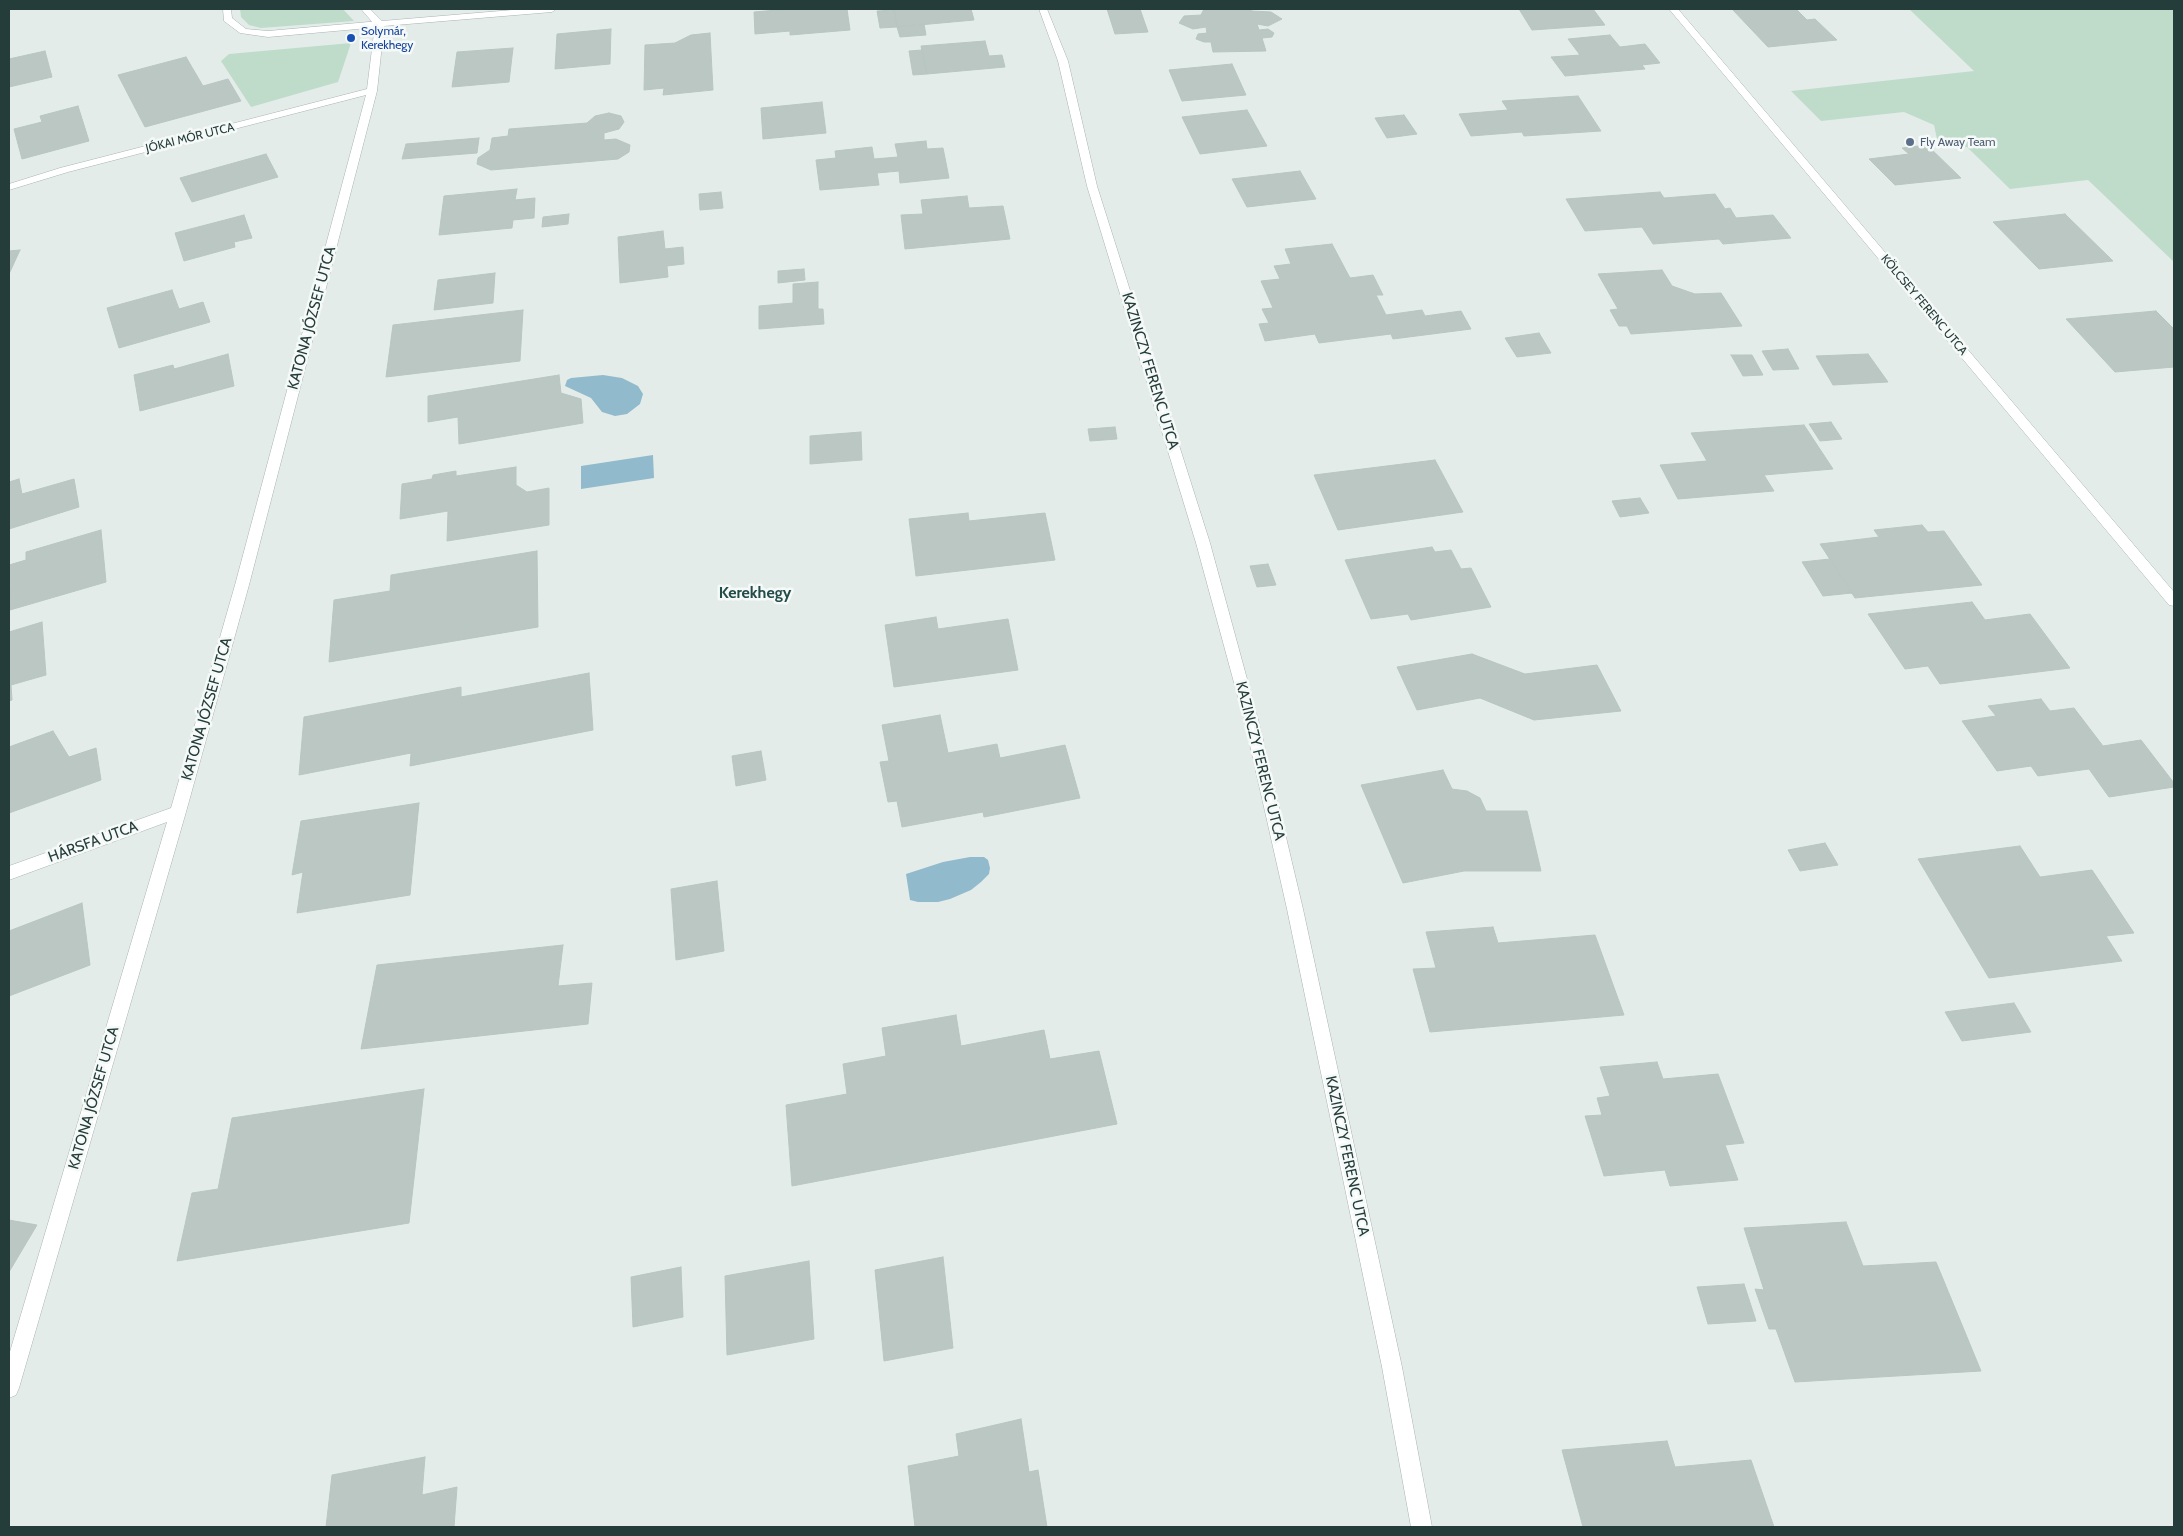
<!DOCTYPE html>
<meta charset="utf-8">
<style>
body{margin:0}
#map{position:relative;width:2183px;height:1536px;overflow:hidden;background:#e4ecea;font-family:Cabin,sans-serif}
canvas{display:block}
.frame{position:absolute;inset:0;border:10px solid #253d3a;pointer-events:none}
</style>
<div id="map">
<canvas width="2183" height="1536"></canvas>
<div class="frame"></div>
</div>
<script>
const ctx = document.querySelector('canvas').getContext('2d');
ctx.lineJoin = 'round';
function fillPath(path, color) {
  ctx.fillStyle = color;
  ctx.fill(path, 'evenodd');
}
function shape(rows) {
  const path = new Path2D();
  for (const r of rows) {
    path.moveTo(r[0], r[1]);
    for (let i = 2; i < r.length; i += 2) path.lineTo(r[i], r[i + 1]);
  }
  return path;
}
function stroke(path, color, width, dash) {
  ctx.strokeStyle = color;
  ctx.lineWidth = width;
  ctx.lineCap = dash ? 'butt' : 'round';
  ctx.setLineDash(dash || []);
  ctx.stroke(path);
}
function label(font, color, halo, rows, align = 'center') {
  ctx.font = font + ' Cabin,sans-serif';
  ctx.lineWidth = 5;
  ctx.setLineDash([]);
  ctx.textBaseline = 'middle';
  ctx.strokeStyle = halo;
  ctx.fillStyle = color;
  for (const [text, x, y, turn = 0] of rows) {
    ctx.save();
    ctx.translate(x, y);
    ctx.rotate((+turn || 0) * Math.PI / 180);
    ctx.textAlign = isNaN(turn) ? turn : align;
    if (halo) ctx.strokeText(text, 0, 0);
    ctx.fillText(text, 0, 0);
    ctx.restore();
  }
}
fillPath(shape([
 [240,9,343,9,354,21,261,28,249,25,241,17],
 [1909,9,2174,9,2174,262,2088,180,2010,189,1967,147,1938,144,1934,125,1904,112,1821,121,1791,91,1974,71],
 [351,43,338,82,251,107,221,61,229,54]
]), '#bfdccb');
fillPath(shape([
 [603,375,622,378,638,386,643,394,640,404,627,414,615,416,602,412,591,398,565,386,567,380,571,378],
 [653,455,654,478,581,489,581,466],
 [970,857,984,857,988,860,990,868,989,874,981,882,971,890,950,899,938,902,918,902,910,900,906,874,943,862]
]), '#91bacc');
const building = shape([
 [789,9,847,9,850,30,790,35,790,31,755,34,754,12,789,9],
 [902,9,971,9,974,20,897,27,894,10,902,9],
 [1107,9,1140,9,1148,32,1115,34,1107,9],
 [1204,9,1249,9,1252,11,1271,12,1282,19,1268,26,1257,24,1259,30,1268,29,1274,33,1272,37,1262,38,1266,51,1213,52,1211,42,1204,42,1196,39,1198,34,1207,33,1206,27,1193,29,1179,23,1184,16,1201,15,1204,9],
 [1519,9,1593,9,1605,25,1532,30,1519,9],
 [1732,9,1796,9,1807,20,1815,19,1837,40,1768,47,1732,9],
 [894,10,897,27,880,28,877,11,894,10],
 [924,24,926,35,900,37,897,27,924,24],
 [611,29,610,64,555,69,557,34,611,29],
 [710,33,713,90,663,95,664,88,644,90,645,45,675,43,691,35,710,33],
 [1610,35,1620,47,1645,44,1660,63,1642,65,1645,69,1565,76,1551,57,1580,55,1568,39,1610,35],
 [985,41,989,56,1002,55,1005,67,927,74,921,46,985,41],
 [513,48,509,82,452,87,457,52,513,48],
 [922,50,927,74,913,75,909,51,922,50],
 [45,51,52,77,9,87,9,59,45,51],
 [186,57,203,86,228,79,241,101,145,127,118,75,186,57],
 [1232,64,1246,95,1182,101,1169,70,1232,64],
 [1578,96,1601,131,1524,136,1522,132,1471,136,1459,114,1508,110,1502,101,1578,96],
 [822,102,826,133,763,139,761,108,822,102],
 [78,106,89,141,22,159,14,129,42,122,40,116,78,106],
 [1247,110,1267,146,1200,154,1182,117,1247,110],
 [609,113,621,116,624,122,619,129,604,133,604,140,616,139,630,145,629,152,618,159,491,170,477,164,478,158,490,150,492,138,508,136,509,129,587,123,595,116,609,113],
 [1404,115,1417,134,1387,138,1375,118,1404,115],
 [479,138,477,153,402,159,406,144,479,138],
 [926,141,927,149,943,148,949,178,900,183,899,171,877,173,879,185,820,190,816,160,836,158,835,151,872,147,874,159,898,157,895,144,926,141],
 [1927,145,1961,178,1895,185,1869,159,1909,154,1902,148,1927,145],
 [266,154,278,177,192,202,180,178,266,154],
 [1300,171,1316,199,1247,207,1232,179,1300,171],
 [517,189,515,200,535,198,534,218,513,220,512,228,439,235,444,196,517,189],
 [721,192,723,208,700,210,699,194,721,192],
 [1660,192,1664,198,1715,194,1725,209,1730,208,1736,218,1773,215,1791,238,1723,244,1719,239,1653,244,1642,227,1585,231,1566,199,1660,192],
 [967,196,969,208,1003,206,1010,239,905,249,901,215,923,214,921,200,967,196],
 [569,214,568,224,542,227,543,217,569,214],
 [2065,214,2113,261,2039,269,1993,222,2065,214],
 [244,215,252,238,234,242,235,247,184,261,175,233,244,215],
 [663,231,665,249,683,247,684,264,667,266,668,277,620,283,618,237,663,231],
 [1332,244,1350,278,1373,275,1383,295,1376,295,1386,315,1422,310,1425,316,1461,311,1471,329,1393,339,1391,334,1319,343,1315,334,1265,341,1259,324,1269,323,1262,309,1273,308,1261,281,1280,279,1274,266,1291,264,1285,249,1332,244],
 [20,250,9,274,9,251,20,250],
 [804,269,805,280,778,283,778,271,804,269],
 [1662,270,1672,286,1695,294,1721,293,1742,326,1631,334,1627,326,1619,326,1610,310,1618,309,1598,274,1662,270],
 [495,273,493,303,434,310,438,280,495,273],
 [818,282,818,309,823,309,824,324,759,329,759,306,793,303,793,284,818,282],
 [172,290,179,309,203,302,210,322,119,348,107,308,172,290],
 [523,310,520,361,386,377,393,325,523,310],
 [2156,311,2174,329,2174,367,2115,372,2066,319,2156,311],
 [1539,333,1551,353,1517,357,1505,338,1539,333],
 [1788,349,1799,369,1773,370,1762,351,1788,349],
 [228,354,234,386,140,411,134,375,173,365,174,369,228,354],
 [1868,354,1888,382,1833,385,1816,356,1868,354],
 [1731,355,1752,355,1763,375,1743,376,1731,355],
 [559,375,561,393,581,399,583,423,459,444,458,417,428,422,428,396,559,375],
 [1831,422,1842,439,1820,441,1809,424,1831,422],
 [1804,425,1833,469,1764,475,1774,491,1678,499,1660,465,1707,461,1691,433,1804,425],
 [1115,427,1117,439,1090,441,1088,429,1115,427],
 [861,432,862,460,810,464,810,436,861,432],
 [1435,460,1463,512,1338,530,1314,475,1435,460],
 [516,467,516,485,527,492,549,488,549,525,447,541,448,511,400,519,402,484,432,479,433,475,456,471,456,476,516,467],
 [19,479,22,494,74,479,79,507,9,529,9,482,19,479],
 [1640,498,1649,513,1620,517,1612,501,1640,498],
 [968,513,969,521,1045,513,1055,560,916,576,909,519,968,513],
 [1922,525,1928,532,1944,531,1982,585,1855,598,1820,544,1879,537,1874,530,1922,525],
 [101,530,106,582,10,610,9,565,26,560,26,552,101,530],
 [1432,547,1435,552,1451,550,1461,569,1471,568,1491,607,1411,620,1408,614,1371,619,1345,560,1432,547],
 [537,551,538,627,329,662,334,600,390,591,391,575,537,551],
 [1830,559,1852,593,1823,596,1802,562,1830,559],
 [1268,564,1276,585,1257,587,1250,566,1268,564],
 [1972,602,1985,620,2030,614,2070,668,1940,684,1928,666,1905,669,1868,614,1972,602],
 [936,617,938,629,1008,619,1018,670,894,687,885,625,936,617],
 [42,622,46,675,11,685,12,700,9,701,9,632,42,622],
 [1472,654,1525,674,1597,665,1621,711,1534,720,1480,698,1417,710,1397,667,1472,654],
 [589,673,593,730,410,766,411,753,299,775,304,717,461,687,461,697,589,673],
 [2041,699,2050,711,2074,708,2103,746,2141,740,2174,783,2174,787,2109,797,2089,769,2038,776,2031,766,1997,771,1962,721,1996,716,1988,706,2041,699],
 [940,715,948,753,997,744,1000,758,1065,745,1080,798,984,817,983,812,902,827,897,801,888,802,880,762,889,761,882,725,940,715],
 [53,731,69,757,96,748,101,780,9,813,9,747,53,731],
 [761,751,766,780,736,786,732,756,761,751],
 [1443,770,1452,789,1467,791,1480,798,1486,811,1527,811,1541,871,1464,871,1403,883,1361,785,1443,770],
 [419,803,410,895,297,913,303,872,292,875,301,821,419,803],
 [1825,843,1838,865,1800,871,1788,850,1825,843],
 [2020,846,2040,877,2092,870,2134,933,2106,936,2122,961,1989,978,1918,859,2020,846],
 [717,881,724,951,676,960,671,889,717,881],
 [82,903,90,965,9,996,9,931,82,903],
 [1493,927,1498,943,1595,935,1624,1015,1430,1032,1413,969,1436,968,1426,932,1493,927],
 [563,945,558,986,592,983,588,1024,361,1049,377,965,563,945],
 [2014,1003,2031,1032,1962,1041,1945,1012,2014,1003],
 [956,1015,961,1046,1044,1030,1050,1059,1099,1051,1117,1124,792,1186,786,1105,847,1094,843,1064,886,1056,882,1028,956,1015],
 [1657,1062,1663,1079,1718,1074,1744,1143,1725,1145,1738,1180,1670,1186,1665,1170,1604,1176,1585,1116,1602,1115,1597,1098,1610,1096,1600,1067,1657,1062],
 [424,1089,409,1223,177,1261,192,1193,218,1189,232,1118,424,1089],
 [9,1220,37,1225,9,1272,9,1220],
 [1846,1222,1863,1266,1936,1262,1981,1371,1795,1382,1776,1329,1769,1329,1755,1289,1764,1290,1744,1228,1846,1222],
 [943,1257,953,1348,884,1361,875,1270,943,1257],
 [809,1261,814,1339,727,1355,725,1276,809,1261],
 [681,1267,683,1317,633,1327,631,1277,681,1267],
 [1744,1284,1756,1321,1708,1324,1697,1287,1744,1284],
 [1021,1419,1029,1472,1038,1470,1047,1527,915,1527,908,1466,959,1456,956,1434,1021,1419],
 [1667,1441,1675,1467,1751,1460,1774,1527,1583,1527,1562,1450,1667,1441],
 [425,1457,422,1495,457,1487,454,1527,326,1527,332,1475,425,1457]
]);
fillPath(building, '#bac7c3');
stroke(building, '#b7c6c2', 1);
const service = shape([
 [223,9,231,9,232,18,246,29,268,31,380,21,385,24,380,27,268,37,240,33,224,21,223,9]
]);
const minor = shape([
 [361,9,370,9,382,21,524,9,556,9,552,12,384,26,377,91,249,585,186,812,19,1388,16,1395,9,1398,9,1355,167,822,9,880,9,866,171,808,235,585,366,95,68,172,9,190,9,184,60,168,367,89,375,25,361,9],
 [1039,9,1047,9,1068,61,1097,186,1210,543,1259,723,1303,909,1402,1367,1432,1527,1411,1527,1382,1367,1287,909,1245,723,1196,543,1087,186,1058,61,1039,9],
 [1669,9,1678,9,2174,592,2174,606,2169,605,1669,9]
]);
stroke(service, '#a7b4b2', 1);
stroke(minor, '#a7b4b2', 1);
fillPath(service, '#fff');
fillPath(minor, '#fff');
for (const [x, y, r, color] of [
 [351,38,5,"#1a4fb4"],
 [1910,142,5,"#5c6f8a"]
]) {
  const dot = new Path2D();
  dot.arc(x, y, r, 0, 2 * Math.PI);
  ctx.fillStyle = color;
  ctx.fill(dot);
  stroke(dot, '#f5f9f8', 2);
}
label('12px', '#164399', '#f5f9f8', [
 ["Solymár,",361,31],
 ["Kerekhegy",361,45]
], 'left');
label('12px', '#253d3a', '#f5f9f8', [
 ["JÓKAI MÓR UTCA",190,138,-14],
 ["KÖLCSEY FERENC UTCA",1924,305,50]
]);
label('12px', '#4e5e75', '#f5f9f8', [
 ["Fly Away Team",1920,142]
], 'left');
label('15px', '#253d3a', '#f5f9f8', [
 ["KATONA JÓZSEF UTCA",312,318,-75],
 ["KAZINCZY FERENC UTCA",1150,371,73],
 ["KATONA JÓZSEF UTCA",207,709,-74],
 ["KAZINCZY FERENC UTCA",1260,761,76],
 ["HÁRSFA UTCA",93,842,-20],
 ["KATONA JÓZSEF UTCA",94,1098,-74],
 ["KAZINCZY FERENC UTCA",1347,1156,78]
]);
label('bold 16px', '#234d49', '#f5f9f8', [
 ["Kerekhegy",755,593]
]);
</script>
